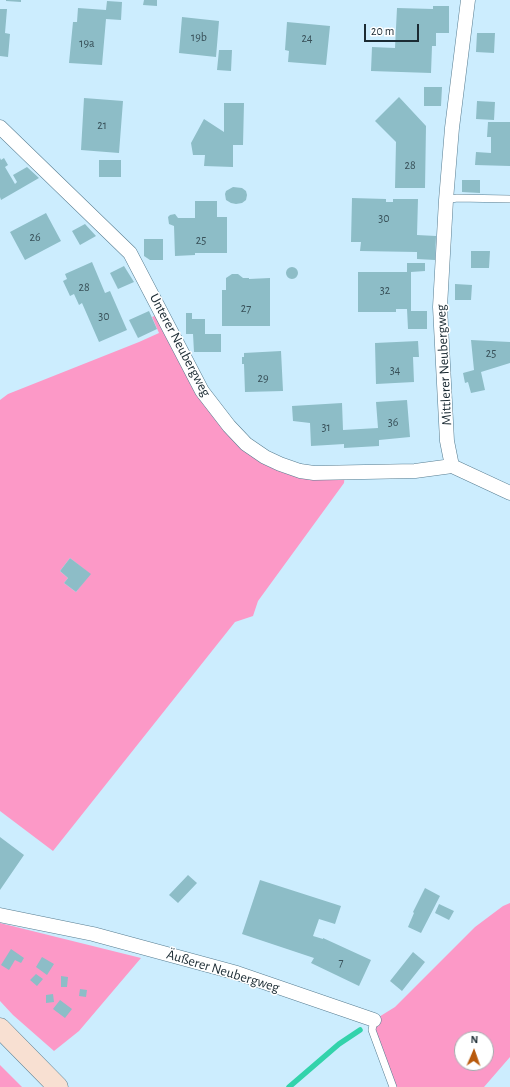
<!DOCTYPE html>
<meta charset="utf-8">
<style>
body{margin:0}
#map{position:relative;width:510px;height:1087px;overflow:hidden;background:#ccedfe;font-family:"Alegreya Sans",sans-serif}
canvas{display:block}
.north{position:absolute;left:454px;top:1031px;width:40px;height:40px;box-sizing:border-box;background:#fff;border:1px solid #a4aaad;border-radius:50%;rotate:2deg;font-size:11px;font-weight:700;line-height:16px;text-align:center;color:#1b2b33}
.north::after{content:'';display:block;margin:auto;width:14px;height:18px;background:#b85a0d;clip-path:polygon(50% 0,100% 100%,50% 72%,0 100%)}
.scale{position:absolute;left:364px;top:24px;width:55px;height:18px;box-sizing:border-box;border:2px solid #1b2b33;border-top:0;padding-left:5px;font-size:12px;line-height:14px;white-space:nowrap;color:#1b2b33;-webkit-text-stroke:3px #fff;paint-order:stroke}
</style>
<div id="map">
<canvas width="510" height="1087"></canvas>
<div class="north">N</div>
<div class="scale">20 m</div>
</div>
<script>
const ctx = document.querySelector('canvas').getContext('2d');
ctx.lineJoin = 'round';
function fillPath(path, color) {
  ctx.fillStyle = color;
  ctx.fill(path, 'evenodd');
}
function shape(rows) {
  const path = new Path2D();
  for (const r of rows) {
    if (r.length === 3) {
      path.moveTo(r[0] + r[2], r[1]);
      path.arc(r[0], r[1], r[2], 0, 2 * Math.PI);
      continue;
    }
    path.moveTo(r[0], r[1]);
    for (let i = 2; i < r.length; i += 2) path.lineTo(r[i], r[i + 1]);
  }
  return path;
}
function stroke(path, color, width, dash) {
  ctx.strokeStyle = color;
  ctx.lineWidth = width;
  ctx.lineCap = dash ? 'butt' : 'round';
  ctx.setLineDash(dash || []);
  ctx.stroke(path);
}
function label(font, color, halo, rows, align = 'center') {
  ctx.font = font + ' "Alegreya Sans",sans-serif';
  ctx.lineWidth = 3;
  ctx.setLineDash([]);
  ctx.textBaseline = 'middle';
  ctx.strokeStyle = halo;
  ctx.fillStyle = color;
  for (const [text, x, y, turn = 0] of rows) {
    ctx.save();
    ctx.translate(x, y);
    ctx.rotate((+turn || 0) * Math.PI / 180);
    ctx.textAlign = isNaN(turn) ? turn : align;
    if (halo) ctx.strokeText(text, 0, 0);
    ctx.fillText(text, 0, 0);
    ctx.restore();
  }
}
fillPath(shape([
 [162,313,229,426,280,464,345,472,344,483,258,601,253,616,235,622,53,851,0,811,0,400,8,394,139,342,159,333,152,317],
 [70,558,90,574,76,592,64,583,68,578,60,571],
 [510,903,510,1057,484,1087,393,1087,372,1030,374,1020,395,1007,475,927,503,906],
 [462,1039,486,1039,486,1063,462,1063],
 [0,923,141,958,79,1031,54,1051,13,1015,0,1001],
 [0,1065,22,1087,0,1087]
]), '#fc99c7');
stroke(shape([
 [289,1087,339,1044,360,1030]
]), '#33d3ab', 5.5);
fillPath(shape([
 [6,0,21,0,21,2,6,1],
 [144,0,157,0,157,6,143,5],
 [107,1,122,2,121,20,106,19,102,65,69,63,73,22,77,22,78,8,106,10],
 [433,6,449,6,449,33,436,33,436,46,432,46,431,73,371,71,372,47,395,48,397,8,433,9],
 [0,9,7,9,5,33,10,34,8,57,0,56],
 [182,17,219,21,216,57,179,53],
 [287,22,330,26,326,65,288,62,289,51,285,50],
 [477,33,495,33,494,53,476,52],
 [219,50,232,50,231,71,217,70],
 [424,87,442,87,441,106,424,106],
 [399,97,426,126,425,188,395,188,396,142,375,121],
 [84,98,123,101,119,153,81,150],
 [477,101,495,102,494,120,476,119],
 [224,103,244,103,243,145,233,145,233,167,204,166,205,155,193,155,191,143,204,119,224,132],
 [488,122,510,122,510,166,475,165,476,152,491,153,491,137,487,137],
 [0,158,1,160,4,158,8,165,5,167,15,184,17,182,13,175,27,167,39,178,1,200,0,197],
 [99,160,121,160,121,177,99,177],
 [462,180,480,180,480,193,462,192],
 [233,187,242,188,246,191,247,195,246,200,242,203,236,204,231,203,226,200,225,194,226,191],
 [352,198,386,199,386,202,393,202,393,199,418,199,417,235,436,236,435,260,417,259,417,252,360,251,361,242,351,242],
 [195,201,217,201,217,217,227,217,227,253,195,253,195,255,175,256,174,226,169,224,168,217,170,215,175,214,178,218,195,218],
 [46,213,61,241,25,260,10,232],
 [85,224,96,236,80,245,72,231],
 [144,239,163,239,163,260,150,260,144,256],
 [471,251,490,251,489,268,471,268],
 [92,262,105,293,110,291,127,330,99,342,82,303,79,305,74,294,70,296,63,281,67,279,65,274],
 [407,263,425,263,425,271,411,272,411,311,427,311,427,329,408,329,407,309,396,309,396,312,358,312,358,272,407,272],
 [124,266,134,282,118,289,110,273],
 [292,273,6],
 [232,274,238,274,243,278,249,278,249,279,270,278,270,326,222,326,222,290,226,290,226,278],
 [455,284,472,285,471,300,455,300],
 [149,311,157,329,138,338,129,320],
 [186,313,192,313,192,319,205,319,205,334,221,334,221,352,194,352,193,334,186,334],
 [471,340,510,342,510,363,481,372,485,390,471,393,468,382,465,383,463,373,474,370],
 [418,341,419,357,413,357,414,382,376,384,375,343],
 [281,351,283,391,245,392,244,364,242,364,242,357,244,357,244,353],
 [407,400,410,437,379,440,379,446,344,448,344,444,311,446,310,423,293,421,292,406,342,403,343,430,378,428,376,402],
 [70,558,91,574,76,592,64,583,68,578,60,571],
 [0,837,24,855,0,890],
 [188,875,197,883,178,903,169,895],
 [260,880,341,906,335,924,319,919,313,936,323,939,323,938,371,960,359,986,311,963,314,958,242,934],
 [425,888,440,896,421,933,408,927,414,913,413,912],
 [439,904,454,911,449,920,435,913],
 [11,949,24,958,21,963,15,960,9,970,1,965],
 [413,952,425,962,402,991,390,981],
 [42,957,54,964,47,975,36,967],
 [36,974,43,979,37,986,30,980],
 [61,976,68,977,67,987,61,987],
 [80,989,87,990,86,997,79,996],
 [53,994,54,1002,46,1003,46,995],
 [60,1000,72,1009,65,1018,53,1009]
]), '#8dbdc7');
const service = shape([
 [446,200,457,198,510,199],
 [374,1020,372,1030,393,1087]
]);
const minor = shape([
 [0,127,130,253,202,391,229,426,246,444,265,457,280,464,300,471,314,473,415,471,452,466],
 [452,466,447,441,440,307,446,200,452,128,468,0],
 [452,466,510,493],
 [0,915,93,934,237,973,374,1020]
]);
const secondary = shape([
 [0,1028,58,1087]
]);
stroke(service, '#577d91', 8);
stroke(minor, '#577d91', 15);
stroke(secondary, '#577d91', 21);
stroke(service, '#fff', 7);
stroke(minor, '#fff', 14);
stroke(secondary, '#f8e0d2', 20);
label('12px', '#385058', null, [
 ["19b",199,37],
 ["24",307,38],
 ["19a",87,43],
 ["21",102,125],
 ["28",410,165],
 ["30",384,218],
 ["26",35,237],
 ["25",201,240],
 ["28",84,287],
 ["32",385,290],
 ["27",246,308],
 ["30",104,316],
 ["25",491,353],
 ["34",395,370],
 ["29",263,378],
 ["36",393,422],
 ["31",326,427],
 ["7",341,962]
]);
label('14px', '#1b2b33', '#fff', [
 ["Unterer Neubergweg",180,345,62],
 ["Mittlerer Neubergweg",444,365,-93],
 ["Äußerer Neubergweg",223,971,17]
]);
</script>
